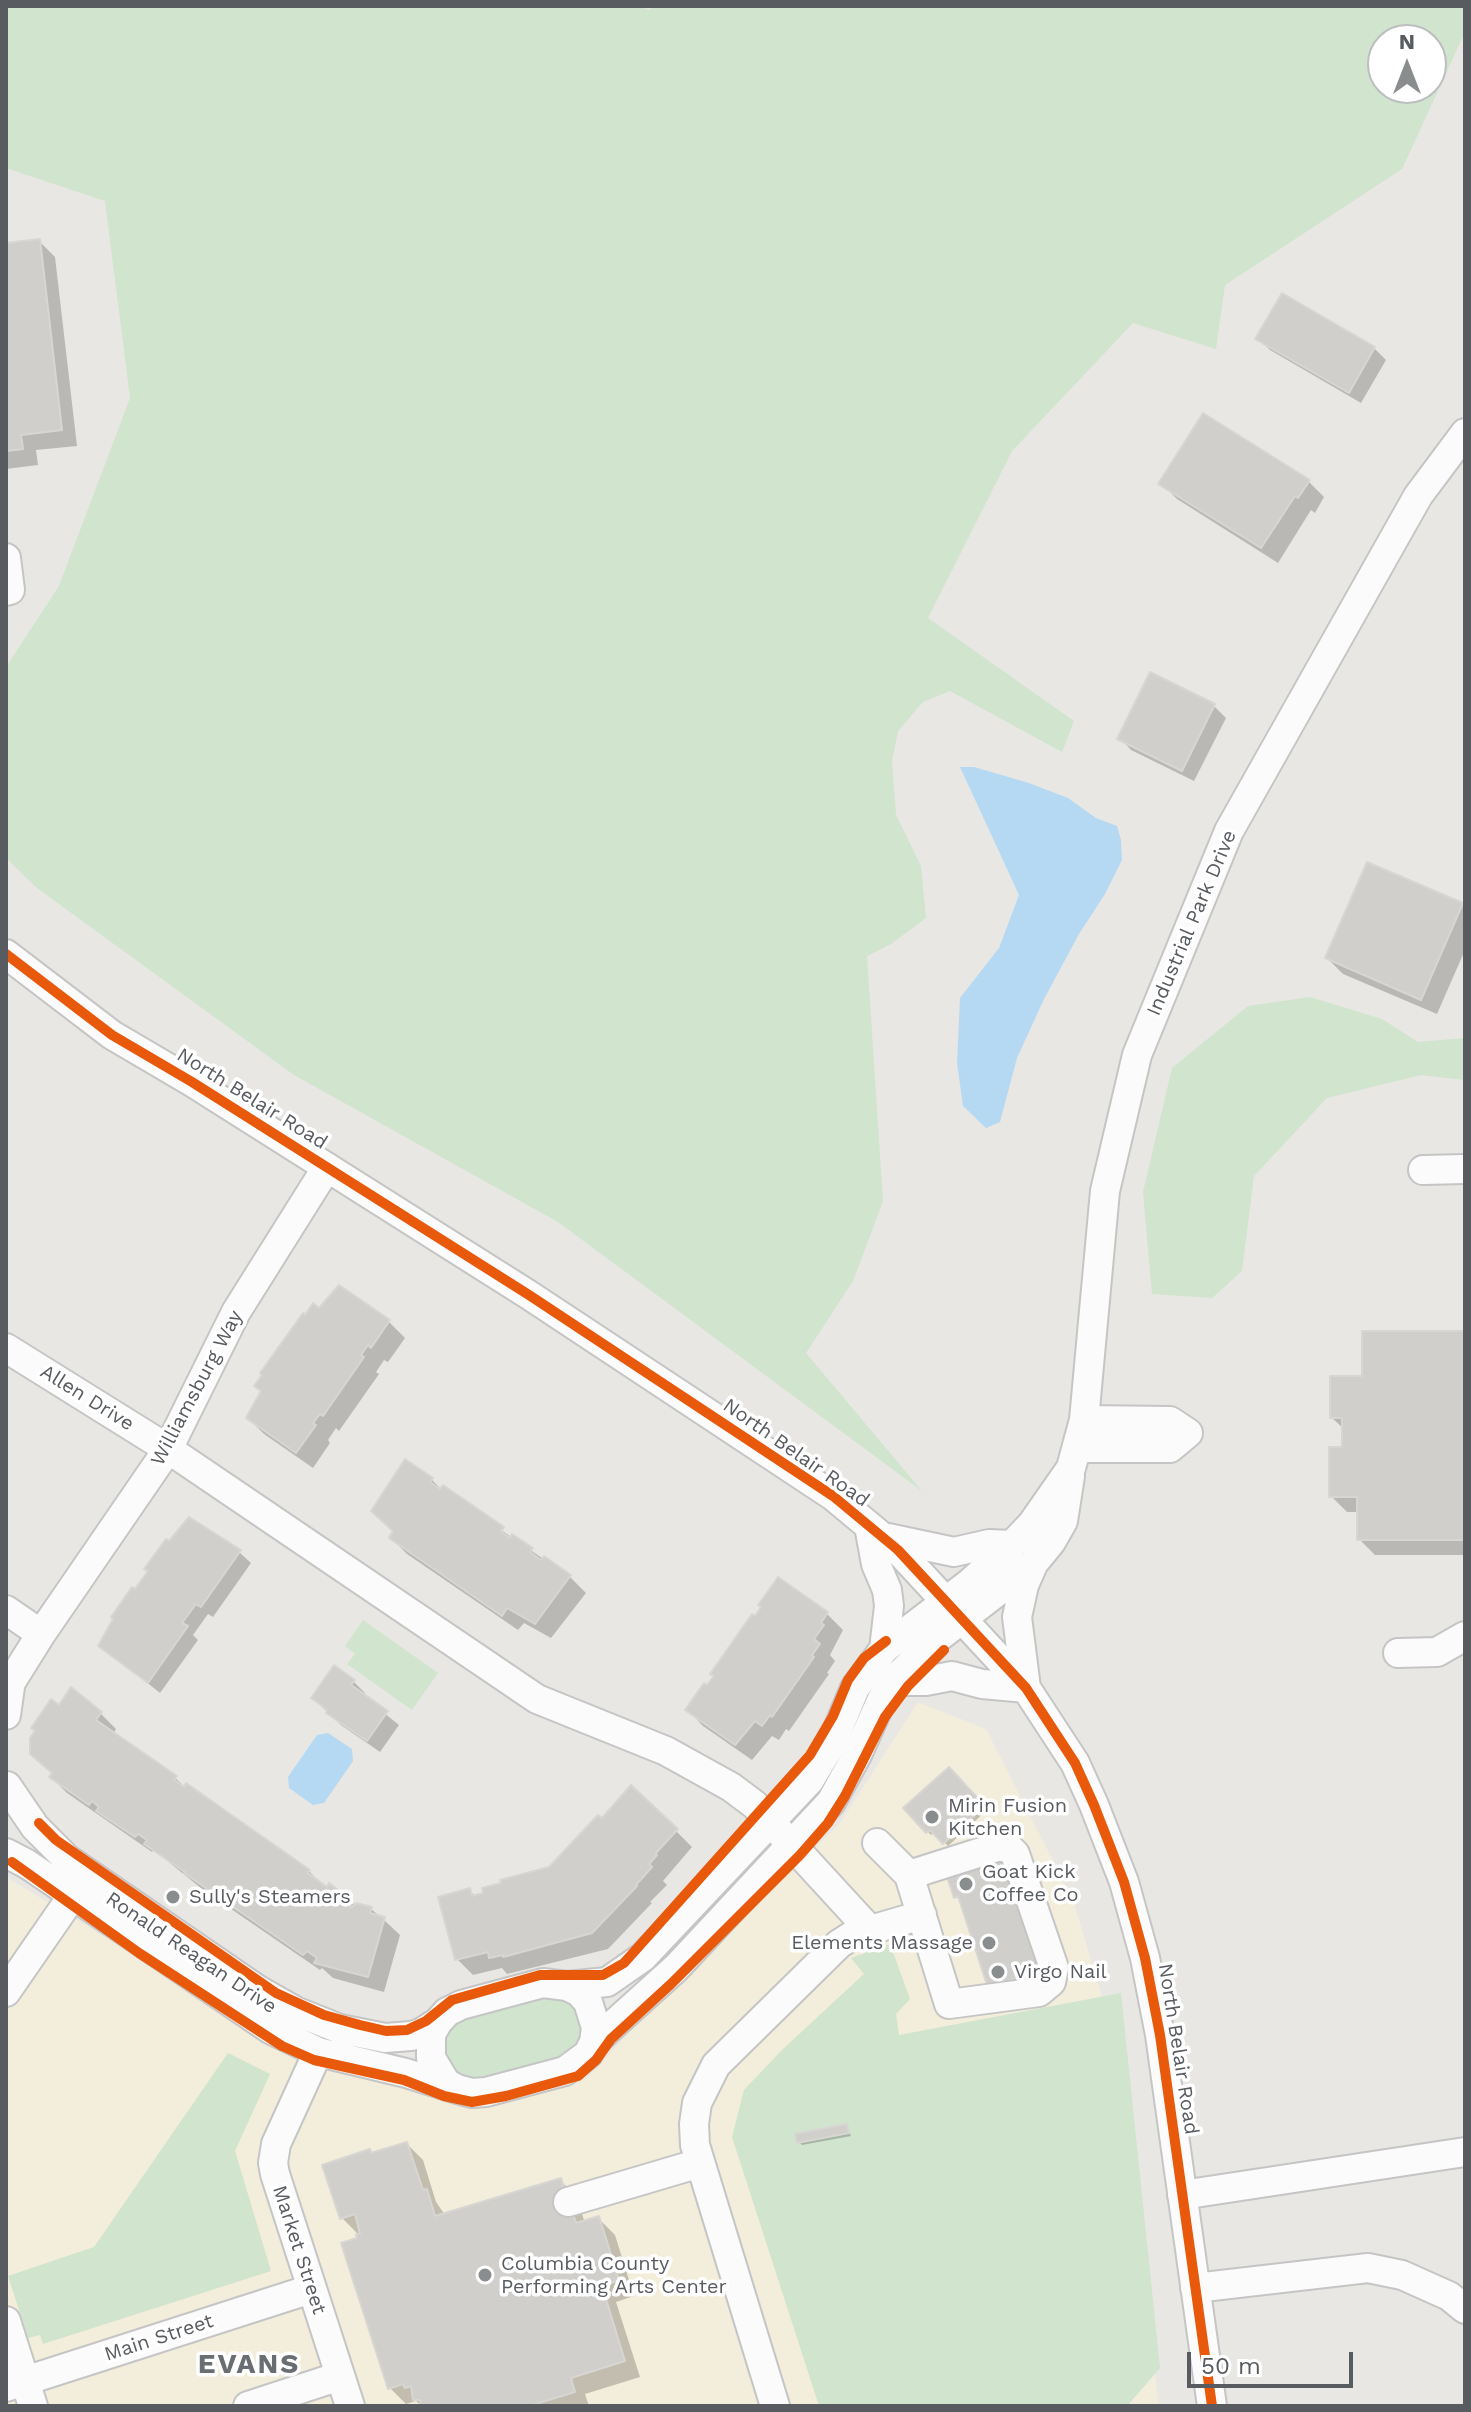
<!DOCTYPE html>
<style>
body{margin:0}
#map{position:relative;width:1471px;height:2412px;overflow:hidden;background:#e8e7e3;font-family:"Work Sans",sans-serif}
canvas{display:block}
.frame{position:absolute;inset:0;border:8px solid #585c60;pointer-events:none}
.north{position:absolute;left:1367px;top:24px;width:80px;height:80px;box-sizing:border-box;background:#fff;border:2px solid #bcbebf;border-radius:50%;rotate:0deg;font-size:22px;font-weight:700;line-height:32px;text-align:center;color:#585c60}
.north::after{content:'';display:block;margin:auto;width:28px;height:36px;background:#8a8d8e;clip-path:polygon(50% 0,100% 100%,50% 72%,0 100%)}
.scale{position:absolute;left:1187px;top:2352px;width:166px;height:36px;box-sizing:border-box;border:4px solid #585c60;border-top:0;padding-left:10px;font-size:24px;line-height:28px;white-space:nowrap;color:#585c60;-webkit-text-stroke:6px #fff;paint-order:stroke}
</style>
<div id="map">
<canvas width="1471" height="2412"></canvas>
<div class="frame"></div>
<div class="north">N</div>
<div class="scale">50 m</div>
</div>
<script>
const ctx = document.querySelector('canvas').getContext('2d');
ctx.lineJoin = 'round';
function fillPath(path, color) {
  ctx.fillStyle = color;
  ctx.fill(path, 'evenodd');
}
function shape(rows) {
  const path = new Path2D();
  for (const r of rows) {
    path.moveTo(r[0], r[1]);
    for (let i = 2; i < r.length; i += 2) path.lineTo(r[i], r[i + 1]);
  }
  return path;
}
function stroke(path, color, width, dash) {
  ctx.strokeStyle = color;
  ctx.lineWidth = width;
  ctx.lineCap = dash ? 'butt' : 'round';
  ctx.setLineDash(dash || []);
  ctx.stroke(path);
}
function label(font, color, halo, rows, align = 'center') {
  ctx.font = font + ' "Work Sans",sans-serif';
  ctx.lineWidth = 7;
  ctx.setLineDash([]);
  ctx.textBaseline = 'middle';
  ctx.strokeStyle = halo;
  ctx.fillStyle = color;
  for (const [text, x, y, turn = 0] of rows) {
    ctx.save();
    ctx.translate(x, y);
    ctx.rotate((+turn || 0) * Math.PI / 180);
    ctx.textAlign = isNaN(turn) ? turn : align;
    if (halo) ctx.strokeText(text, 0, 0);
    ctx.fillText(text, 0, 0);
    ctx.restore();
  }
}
fillPath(shape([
 [918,1702,986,1729,1073,1900,1109,2020,1159,2406,6,2406,6,1877,300,2055,464,2108,586,2079,637,2024,840,1823]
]), '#f3eddb');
fillPath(shape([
 [6,6,639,6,650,10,653,6,1465,6,1465,32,1402,169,1225,285,1216,349,1133,323,1012,451,928,618,1074,721,1062,752,950,691,923,702,898,731,892,761,896,815,921,866,926,918,891,944,867,956,883,1201,853,1281,806,1353,922,1491,558,1222,294,1075,37,888,6,858,6,667,59,586,130,398,105,201,6,168],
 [1431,40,1431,88,1383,88,1383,40],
 [1310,997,1382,1019,1418,1042,1465,1038,1465,1080,1421,1075,1327,1098,1254,1176,1242,1271,1212,1298,1152,1294,1143,1192,1172,1068,1248,1006],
 [363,1620,438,1673,412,1710,347,1664,355,1654,345,1646],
 [890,1944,910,1999,896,2014,899,2035,1121,1993,1160,2368,1127,2406,819,2406,732,2137,744,2090,782,2050,864,1974,851,1958],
 [546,1996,558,1997,570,2002,579,2011,584,2033,570,2059,470,2083,447,2068,442,2042,452,2025,462,2018],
 [228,2053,270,2074,235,2151,271,2271,43,2344,40,2335,28,2338,8,2276,94,2247]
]), '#d0e4ce');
fillPath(shape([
 [960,767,974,767,1029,783,1068,798,1096,818,1117,826,1121,840,1122,860,1105,894,1079,934,1044,999,1017,1058,1000,1122,986,1128,963,1106,957,1063,960,998,999,948,1019,895],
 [328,1733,352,1749,353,1761,324,1803,313,1805,289,1788,288,1777,317,1735]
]), '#b6d9f3');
fillPath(shape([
 [39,241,55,257,77,446,36,450,38,465,6,469,6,245],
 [1258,338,1374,348,1386,360,1361,403,1270,350],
 [1308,481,1324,497,1315,513,1311,510,1278,563,1177,499,1161,483],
 [1214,706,1226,718,1194,781,1131,750,1120,738],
 [1461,905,1465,908,1465,950,1437,1014,1343,974,1327,958],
 [340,1288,389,1322,405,1338,388,1362,384,1360,376,1372,379,1374,339,1431,336,1428,328,1440,330,1443,313,1468,264,1434,248,1418,320,1310],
 [1465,1333,1465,1555,1375,1555,1359,1539,1359,1512,1347,1512,1331,1496,1344,1449,1344,1429,1332,1418,1364,1378],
 [432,1480,442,1490,570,1577,586,1593,551,1638,524,1623,518,1630,407,1554,391,1538,395,1532,374,1511],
 [239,1552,251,1563,213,1617,208,1614,193,1635,198,1640,160,1693,100,1645],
 [778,1580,827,1614,843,1630,830,1655,835,1661,827,1673,829,1674,789,1731,786,1729,779,1740,772,1736,752,1760,703,1726,688,1710,708,1688,756,1618],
 [353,1681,365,1693,363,1696,399,1725,380,1752,341,1725,313,1698],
 [59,1707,100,1713,116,1729,113,1734,175,1778,186,1788,309,1871,327,1890,348,1899,355,1907,371,1909,383,1919,400,1935,384,1992,333,1978,322,1968,320,1970,202,1889,154,1850,152,1852,67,1793,51,1777,53,1774,32,1753],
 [949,1770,987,1810,948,1846,934,1832,931,1835,906,1808],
 [676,1831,692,1847,663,1881,667,1885,650,1902,652,1903,608,1949,507,1974,502,1968,473,1975,457,1959,469,1890,476,1897],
 [948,1875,1047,1972,993,1990,961,1899,955,1897],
 [846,2126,851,2136,802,2145,799,2142],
 [407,2144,423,2160,436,2202,445,2215,560,2180,576,2196,585,2223,599,2219,615,2235,634,2296,616,2302,640,2377,585,2394,589,2406,422,2406,416,2401,406,2404,390,2388,360,2236,342,2218,373,2155]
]), '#0003');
const building = shape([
 [40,239,62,430,21,435,23,449,6,451,6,243,40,239],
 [1282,293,1375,347,1349,393,1255,339,1282,293],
 [1203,413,1310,480,1298,498,1295,496,1261,548,1158,484,1203,413],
 [1150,672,1215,704,1182,771,1117,739,1150,672],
 [1367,862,1463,903,1421,1000,1325,958,1367,862],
 [339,1285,390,1320,371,1348,368,1345,361,1355,364,1357,323,1416,320,1414,313,1423,316,1425,296,1453,246,1418,261,1391,254,1386,262,1375,260,1373,303,1313,305,1315,313,1303,319,1308,339,1285],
 [1362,1331,1465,1331,1465,1540,1357,1540,1357,1497,1329,1497,1329,1447,1342,1447,1342,1418,1330,1418,1330,1376,1362,1376,1362,1331],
 [405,1459,433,1478,430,1482,440,1489,443,1485,504,1527,501,1532,510,1538,512,1534,533,1548,530,1552,541,1560,544,1556,571,1575,535,1624,507,1608,502,1616,389,1538,393,1531,371,1511,405,1459],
 [189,1517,241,1550,201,1607,196,1604,182,1623,188,1626,148,1683,98,1646,113,1619,111,1617,132,1587,135,1589,148,1571,144,1569,166,1539,169,1541,189,1517],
 [778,1577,828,1612,821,1623,824,1625,814,1639,820,1644,812,1655,814,1657,772,1717,770,1715,762,1726,755,1721,735,1745,685,1710,704,1683,707,1685,714,1676,710,1674,752,1614,755,1616,761,1607,758,1605,778,1577],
 [334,1665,355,1680,351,1685,388,1711,367,1741,326,1713,328,1710,311,1698,334,1665],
 [71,1687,102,1712,96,1720,177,1776,174,1780,184,1787,186,1783,310,1870,308,1873,327,1887,329,1883,349,1898,346,1903,352,1907,356,1903,372,1907,370,1913,385,1917,368,1977,314,1963,317,1958,307,1951,303,1955,184,1873,185,1872,144,1844,147,1840,138,1834,135,1837,96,1811,99,1807,92,1801,89,1805,49,1777,52,1773,30,1754,30,1738,35,1731,31,1728,51,1699,59,1705,71,1687],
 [949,1767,985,1806,943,1844,930,1830,926,1833,903,1808,949,1767],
 [631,1785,678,1829,655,1854,657,1855,649,1864,652,1867,636,1885,637,1886,592,1933,503,1957,503,1955,489,1958,488,1952,455,1960,438,1897,470,1888,472,1896,483,1893,482,1888,501,1883,500,1880,549,1867,598,1815,602,1818,631,1785],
 [1007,1854,1045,1969,988,1988,958,1896,954,1898,946,1874,1007,1854],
 [847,2124,849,2133,797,2143,795,2134,847,2124],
 [407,2142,423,2190,427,2189,435,2216,561,2178,576,2223,599,2216,619,2280,602,2286,625,2361,571,2378,575,2392,529,2406,421,2406,420,2400,413,2400,411,2386,405,2388,403,2384,388,2389,341,2243,357,2238,356,2234,360,2234,355,2214,340,2219,322,2165,370,2149,371,2153,407,2142]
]);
fillPath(building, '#d0cfcc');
stroke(building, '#d7d6d2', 2);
const minor = shape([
 [6,558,10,590,6,591],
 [6,954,112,1035,192,1082,529,1295,833,1496,898,1550,1026,1688,1075,1763,1094,1805,1124,1882,1145,1958,1160,2035,1212,2406],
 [1423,1170,1465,1169],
 [6,1348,168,1449,537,1699,666,1751,731,1787,755,1805,869,1929],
 [1077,1448,1170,1448,1188,1433,1170,1421,1084,1420],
 [869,1526,876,1564,887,1590,889,1606,884,1649],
 [888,1538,954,1552,989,1544,1012,1545],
 [6,1610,41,1634],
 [1398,1653,1437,1652,1465,1636],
 [893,1681,926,1681,952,1676,982,1684,1026,1688,1017,1617,1024,1585,1032,1567],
 [6,1690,41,1634,168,1449,236,1312,327,1167],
 [6,1715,10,1687],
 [7,1786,35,1827,67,1859,258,1990,295,2011,340,2029,385,2038,411,2036,421,2033,438,2022],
 [877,1843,909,1875,949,2004,1039,1992,1051,1982,1054,1968,1015,1854,1008,1847,997,1847,909,1875],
 [6,1853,27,1864,270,2029,318,2052,406,2073,457,2089],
 [543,1983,567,1986,579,1992,588,2002,596,2028,594,2042,588,2054,565,2071,486,2092,472,2093,457,2089,446,2083,431,2058,431,2034,438,2022,447,2012,461,2005,543,1983],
 [567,1986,607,1982,643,1957,809,1781,833,1741,855,1688,884,1649,971,1582,1012,1545,1032,1524,1071,1468,1084,1420,1105,1191,1137,1055,1229,831,1418,496,1465,433],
 [6,1992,73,1895],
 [594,2042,676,1968,831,1802,857,1755,882,1699,893,1681,935,1640,1033,1564,1051,1542,1063,1521,1070,1476],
 [318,2052,276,2144,273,2163,275,2174,350,2406],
 [1182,2195,1465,2152],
 [568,2202,700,2163],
 [1195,2288,1368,2268,1402,2275,1449,2296,1465,2309],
 [6,2321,33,2406],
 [6,2387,311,2289],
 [248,2406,340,2376],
 [775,2406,695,2145,694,2124,697,2103,716,2065,839,1944,853,1935,922,1915]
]);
stroke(minor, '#c5c5c5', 32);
stroke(minor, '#fcfbfb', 28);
stroke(shape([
 [6,954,112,1035,192,1082,529,1295,833,1496,898,1550,1026,1688,1075,1763,1094,1805,1124,1882,1145,1958,1160,2035,1212,2406],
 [39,1823,56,1840,276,1993,324,2015,360,2025,386,2031,407,2030,426,2021,452,2000,540,1975,603,1975,624,1963,810,1755,833,1716,848,1680,864,1658,886,1641],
 [12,1862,139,1953,282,2046,314,2060,404,2080,444,2096,472,2102,506,2096,578,2076,596,2060,611,2039,671,1984,800,1855,828,1823,845,1796,885,1717,908,1686,944,1650]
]), '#e8590c', 10);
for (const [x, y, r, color] of [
 [932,1817,8,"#8a8d8e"],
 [966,1884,8,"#8a8d8e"],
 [173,1897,8,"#8a8d8e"],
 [989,1943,8,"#8a8d8e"],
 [998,1972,8,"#8a8d8e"],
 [485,2275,8,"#8a8d8e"]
]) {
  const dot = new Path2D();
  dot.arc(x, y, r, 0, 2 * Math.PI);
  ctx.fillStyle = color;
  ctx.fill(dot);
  stroke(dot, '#fff', 3);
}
label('20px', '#585c60', '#fff', [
 ["Industrial Park Drive",1192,923,-67],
 ["North Belair Road",252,1099,32],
 ["Williamsburg Way",197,1388,-62],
 ["Allen Drive",87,1398,32],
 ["North Belair Road",796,1453,35],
 ["Ronald Reagan Drive",191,1953,34],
 ["North Belair Road",1178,2049,81],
 ["Market Street",299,2250,72],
 ["Main Street",159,2338,-18]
]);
label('20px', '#585c60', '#fff', [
 ["Mirin Fusion",948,1806],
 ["Kitchen",948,1829],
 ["Goat Kick",982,1872],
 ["Coffee Co",982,1895],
 ["Sully's Steamers",189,1897],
 ["Elements Massage",973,1943,"right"],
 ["Virgo Nail",1014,1972],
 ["Columbia County",501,2264],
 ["Performing Arts Center",501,2287]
], 'left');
ctx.letterSpacing = '2px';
label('bold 28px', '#696e72', '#fff', [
 ["EVANS",249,2365]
]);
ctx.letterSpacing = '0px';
</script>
